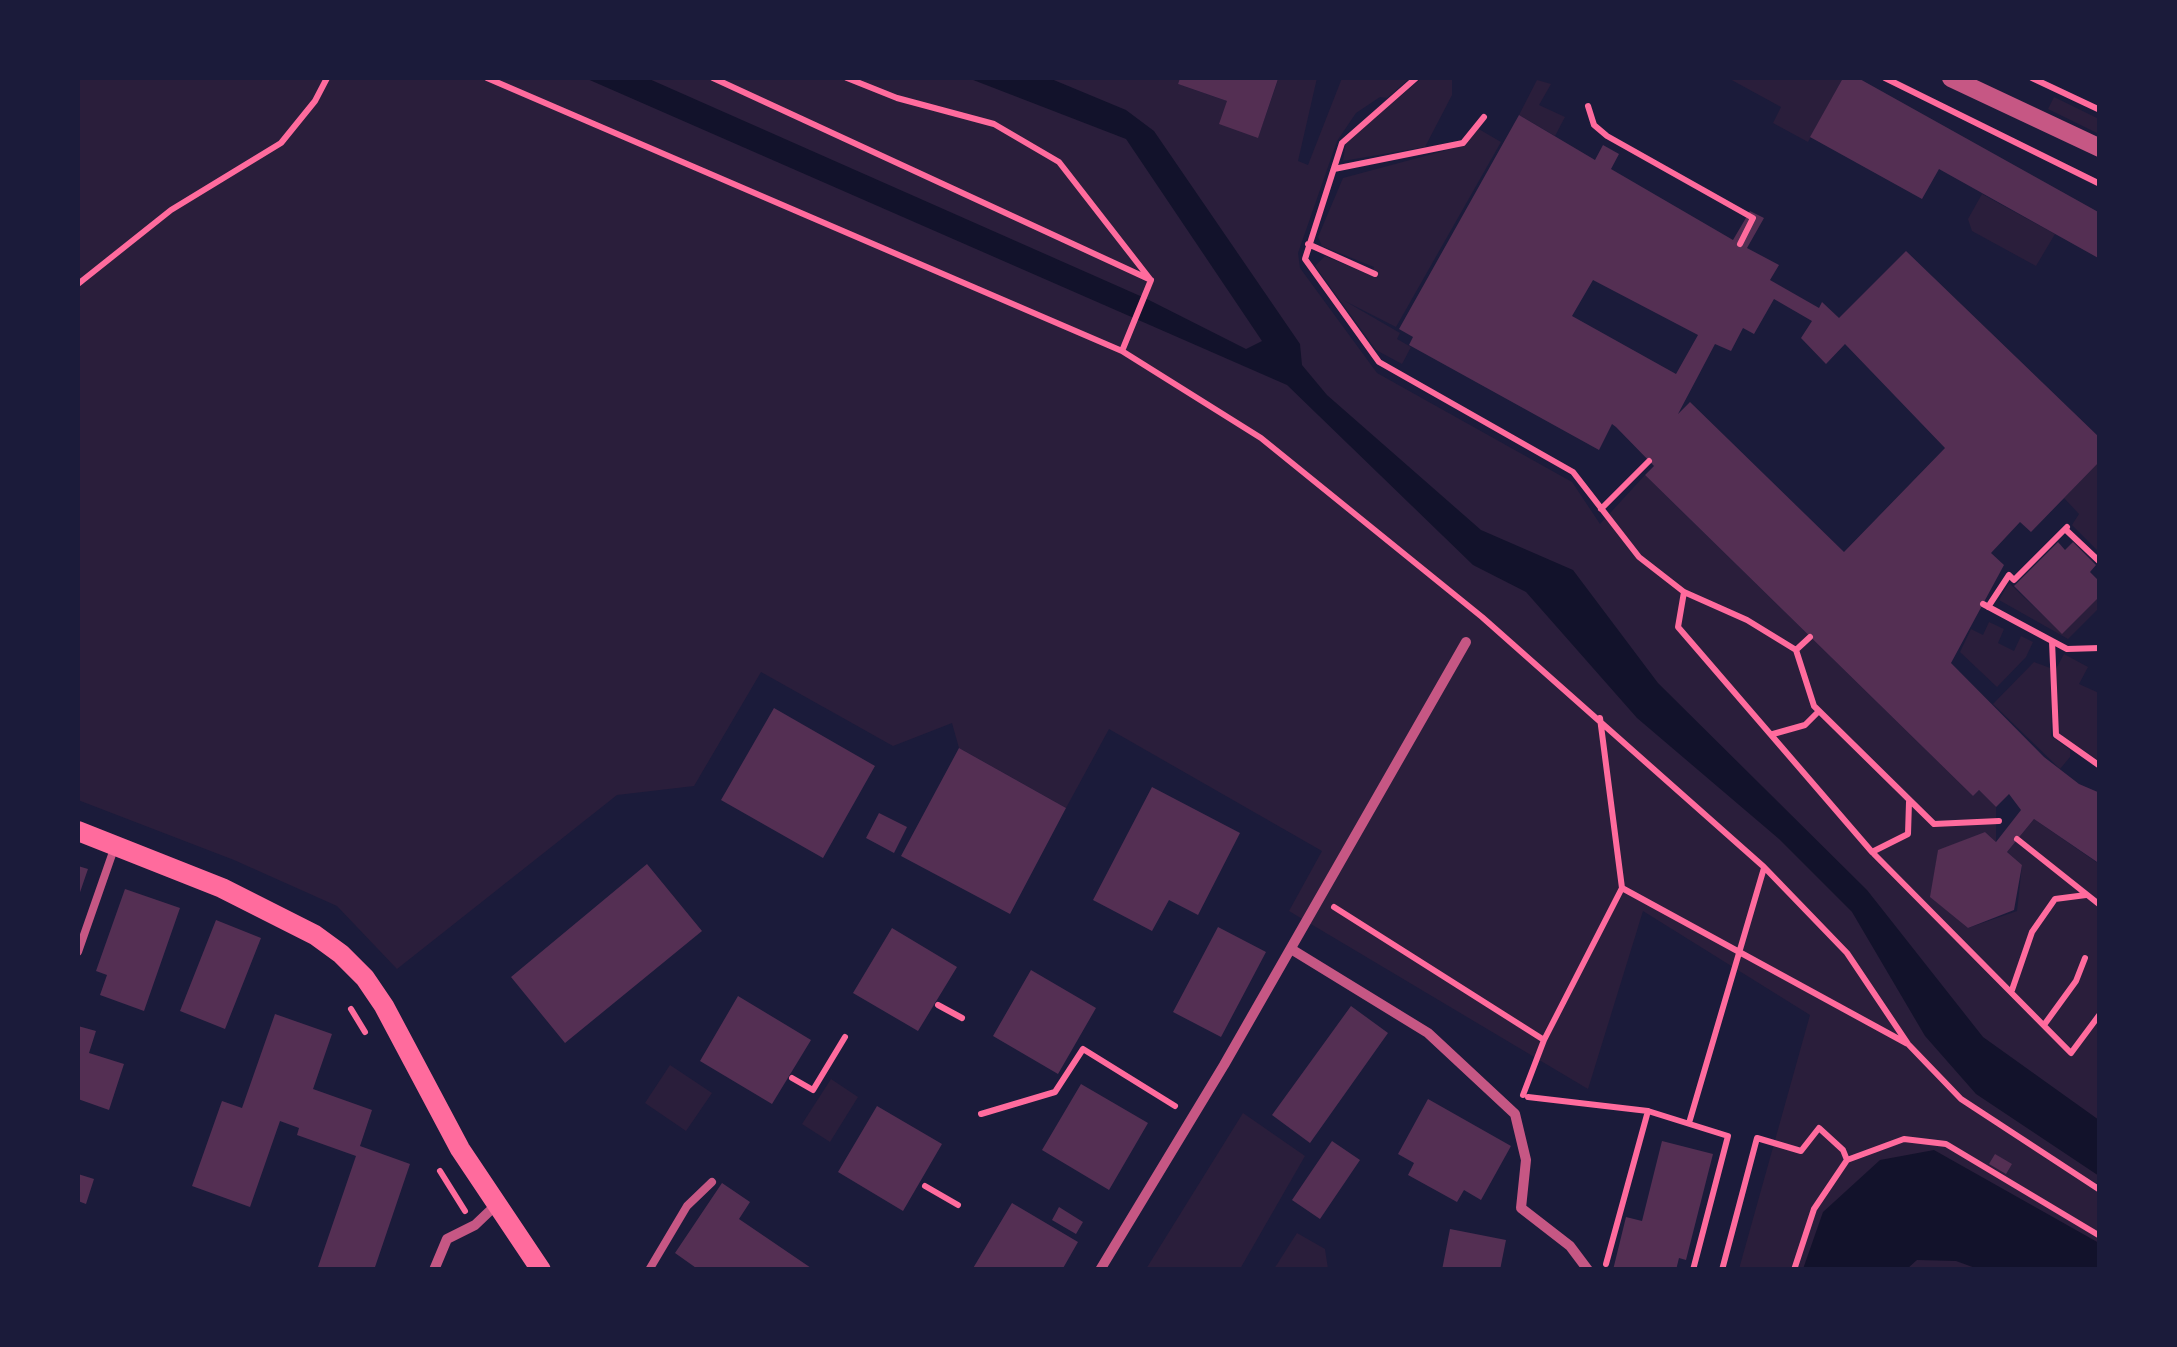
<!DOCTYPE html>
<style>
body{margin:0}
#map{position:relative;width:2177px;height:1347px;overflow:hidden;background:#1b1b3a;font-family:"Nunito Sans",sans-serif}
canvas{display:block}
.frame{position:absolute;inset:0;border:80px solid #1b1b3a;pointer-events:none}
</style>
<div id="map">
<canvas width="2177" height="1347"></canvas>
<div class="frame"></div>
</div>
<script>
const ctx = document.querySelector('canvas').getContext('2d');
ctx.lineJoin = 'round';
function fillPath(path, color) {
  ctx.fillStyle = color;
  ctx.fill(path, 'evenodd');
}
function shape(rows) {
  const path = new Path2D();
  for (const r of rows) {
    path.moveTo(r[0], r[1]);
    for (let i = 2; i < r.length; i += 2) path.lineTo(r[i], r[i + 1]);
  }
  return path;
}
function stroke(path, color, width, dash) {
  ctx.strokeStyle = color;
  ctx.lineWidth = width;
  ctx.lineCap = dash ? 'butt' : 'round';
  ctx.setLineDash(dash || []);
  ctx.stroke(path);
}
fillPath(shape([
 [78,78,1180,78,1178,84,1227,101,1258,137,1278,80,1273,78,1317,78,1298,161,1308,165,1342,78,1410,78,1387,98,1380,97,1356,113,1337,141,1298,253,1300,268,1377,373,1572,482,1600,524,1645,475,1973,796,1979,790,1996,807,1996,842,1985,832,1938,851,1931,897,1968,928,2017,911,2022,865,2007,852,2034,819,2099,864,2099,1269,1739,1269,1810,1015,1643,911,1588,1089,1289,911,1322,851,1109,729,1066,808,959,748,952,723,893,746,761,672,694,786,617,795,397,969,337,906,234,860,78,800],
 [1422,78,1452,78,1452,95,1425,147,1343,161,1346,142],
 [1728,78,1843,78,1808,142,1773,123,1781,107],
 [1537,80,1551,84,1539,105,1565,117,1555,136,1519,115],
 [2054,97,2099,119,2099,134,2048,109],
 [1477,128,1501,142,1396,327,1343,300,1400,333,1397,339,1411,347,1402,364,1376,350,1315,266,1325,256,1370,275,1374,267,1322,246,1318,237,1343,178,1466,145],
 [1982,194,2055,234,2036,266,1972,231,1968,219],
 [2099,461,2099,552,2072,525,2079,514,2064,498],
 [2009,583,2062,633,2099,596,2099,608,2068,639,1999,600],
 [1989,622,2004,629,1998,643,2014,651,2021,636,2033,642,2026,657,1997,687,1960,652,1971,629,1983,635],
 [2064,654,2088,667,2079,684,2099,693,2099,761,2059,734,2056,669],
 [2034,662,2053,669,2051,736,2070,750,2070,757,2060,769,1993,704],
 [670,1065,712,1093,686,1131,645,1103],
 [831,1079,858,1097,830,1142,802,1124],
 [1243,1113,1305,1156,1240,1269,1146,1269],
 [1297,1233,1325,1249,1328,1269,1274,1269]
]), '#2a1e3b');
fillPath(shape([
 [585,78,647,78,1147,299,1246,349,1262,341,1126,139,968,78,1049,78,1126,110,1154,131,1300,344,1302,365,1327,395,1481,530,1573,570,1658,683,1867,890,1983,1037,2099,1120,2099,1176,1976,1094,1925,1036,1852,912,1779,839,1637,718,1526,592,1473,565,1287,385],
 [1934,1150,2099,1243,2099,1269,1978,1269,1956,1261,1917,1260,1907,1269,1803,1269,1823,1212,1880,1160]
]), '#12122b');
fillPath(shape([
 [1180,78,1273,78,1278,79,1258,138,1219,124,1227,101,1178,84],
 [1843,78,1858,78,2100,213,2100,259,1939,169,1922,199,1810,137],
 [1519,115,1595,160,1603,145,1619,154,1611,169,1733,240,1750,211,1764,218,1747,248,1779,265,1770,280,1819,308,1822,302,1839,318,1906,251,2100,438,2100,461,2031,532,2020,522,1991,553,2004,565,1951,663,2044,757,2079,784,2100,793,2100,864,2034,819,2007,852,2022,865,2014,910,1968,928,1930,897,1938,850,1985,832,1996,842,2021,810,2009,794,1996,807,1979,790,1973,796,1645,475,1654,466,1616,427,1612,424,1599,450,1409,345,1413,337,1399,329],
 [1593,280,1698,335,1676,374,1572,316],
 [1774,299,1812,321,1801,338,1826,364,1845,344,1945,448,1844,552,1690,402,1678,414,1715,344,1731,351,1743,328,1754,334],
 [2058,542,2065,550,2073,542,2096,565,2090,572,2100,582,2100,596,2062,634,2014,586],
 [774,708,875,766,823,858,721,800],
 [959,748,1066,808,1010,914,901,856],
 [1152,787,1240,833,1198,915,1169,900,1152,931,1093,900],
 [879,813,907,827,894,853,866,838],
 [647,864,702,931,565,1043,511,977],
 [78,866,88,869,78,898],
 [125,889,180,908,144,1011,100,995,107,975,96,971],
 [216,920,261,938,225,1029,180,1011],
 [1218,927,1266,952,1221,1037,1173,1012],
 [892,928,957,967,918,1031,853,993],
 [1031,970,1096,1008,1058,1074,993,1036],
 [738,996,811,1040,772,1104,700,1061],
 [1351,1006,1388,1033,1310,1143,1272,1115],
 [275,1014,332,1034,313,1089,372,1110,360,1146,410,1164,374,1270,317,1270,356,1156,297,1135,299,1128,280,1121,250,1207,192,1186,222,1101,242,1108],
 [78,1026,96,1031,89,1053,124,1064,109,1110,78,1099],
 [1081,1084,1148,1123,1109,1190,1042,1150],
 [1428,1099,1511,1146,1481,1200,1464,1190,1457,1202,1408,1175,1414,1163,1398,1154],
 [877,1106,942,1144,903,1211,838,1172],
 [1332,1141,1360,1160,1320,1219,1292,1200],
 [1662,1141,1713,1154,1686,1260,1679,1258,1676,1270,1613,1270,1626,1217,1642,1221],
 [1995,1154,2012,1164,2006,1174,1989,1164],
 [78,1174,94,1179,86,1204,78,1201],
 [722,1183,750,1202,739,1219,814,1270,699,1270,675,1253],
 [1012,1203,1078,1242,1062,1270,972,1270],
 [1059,1207,1083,1222,1076,1234,1052,1220],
 [1450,1229,1506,1240,1500,1270,1442,1270]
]), '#542f53');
stroke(shape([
 [487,78,1122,351,1261,438,1482,617,1764,867,1847,953,1908,1044,1961,1099,2100,1190],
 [713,78,1151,280],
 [847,78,897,98,994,124,1059,162,1150,279],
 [1416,78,1342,143,1305,259,1379,362,1573,472,1639,557,1684,592,1747,620,1796,650,1814,706,1934,824,1999,821],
 [1885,78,2100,184],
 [2032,78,2100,110],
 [1588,106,1594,125,1607,136,1753,218,1740,244],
 [1334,169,1463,143,1484,117],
 [1308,244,1375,274],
 [78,284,171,210,281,143,315,101,327,78],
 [1122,351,1151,280],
 [1601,509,1649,461],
 [2065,529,2100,562],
 [1684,592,1678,627,1872,852],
 [1983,604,2067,649,2100,648],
 [1988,607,2009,575,2014,580,2067,527],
 [2052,641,2056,735,2100,766],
 [1796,650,1810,637],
 [1773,734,1805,725,1819,711],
 [1909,802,1908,834,1872,852,2071,1053,2100,1014],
 [2017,839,2100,905],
 [1622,888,1906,1043],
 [1334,907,1544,1040],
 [2012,990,2032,932,2055,899,2086,895],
 [938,1005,962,1018],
 [351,1009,365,1032],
 [2044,1025,2076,981,2085,958],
 [792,1078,813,1090,845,1037],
 [1523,1095,1544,1040,1622,888,1600,718],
 [1528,1097,1648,1111,1728,1136,1693,1270],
 [981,1114,1055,1092,1083,1049,1175,1106],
 [1689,1123,1764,868],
 [440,1171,465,1211],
 [925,1186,958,1205],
 [1606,1264,1648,1111],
 [1722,1270,1757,1138,1801,1151,1819,1128,1843,1150,1847,1160],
 [1794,1270,1814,1209,1847,1160,1904,1139,1946,1144,2100,1236]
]), '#ff6b9d', 6);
stroke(shape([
 [78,952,115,846],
 [649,1270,687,1206,712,1182]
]), '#c65784', 8);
stroke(shape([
 [1291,949,1428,1033,1515,1114,1526,1160,1521,1208,1570,1246,1588,1270],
 [434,1270,447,1239,475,1225,496,1205],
 [1100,1270,1224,1065,1466,642]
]), '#c65784', 10);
stroke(shape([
 [1951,78,2100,148]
]), '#c65784', 18);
stroke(shape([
 [78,831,222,888,315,935,341,954,365,978,384,1006,460,1149,541,1270]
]), '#ff6b9d', 20);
</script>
